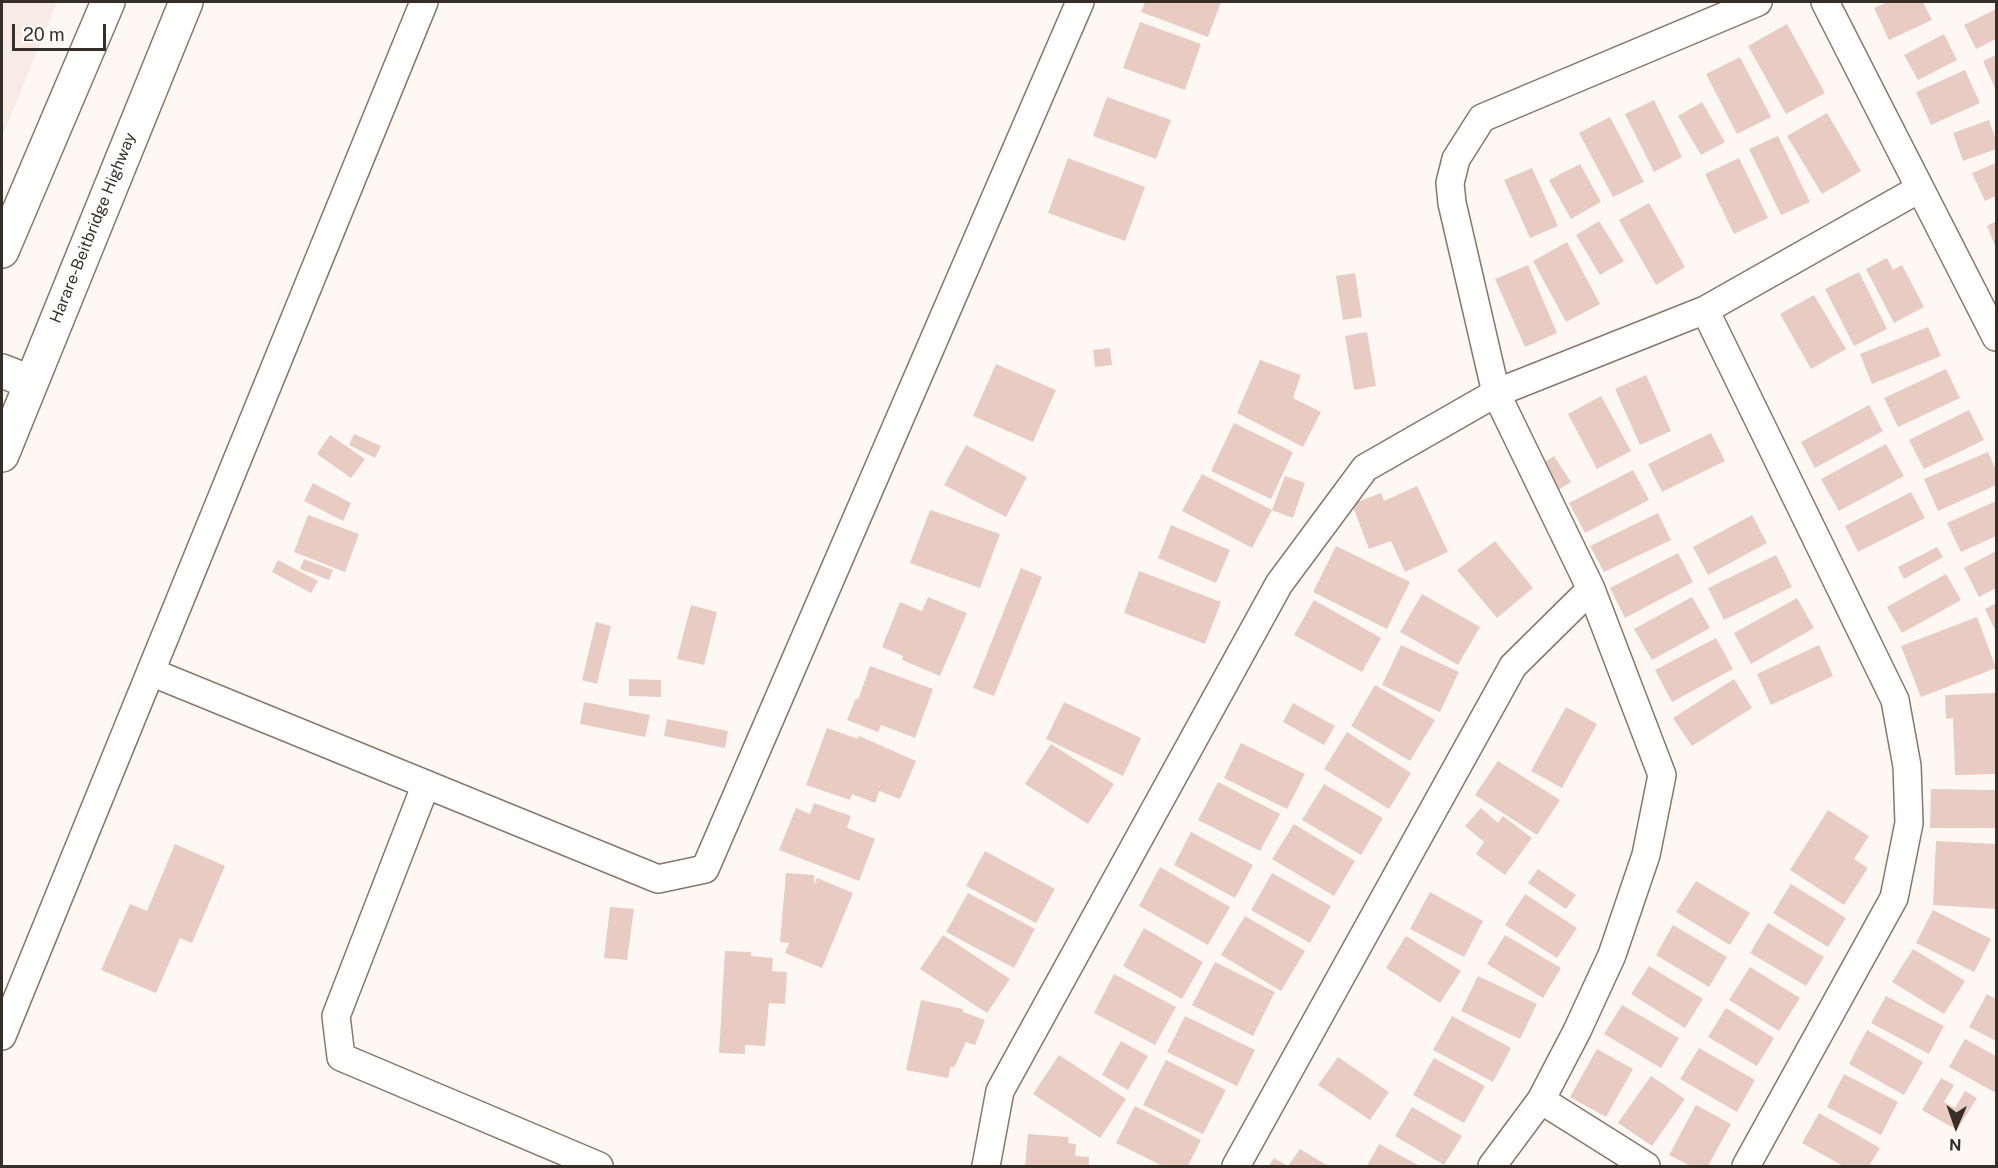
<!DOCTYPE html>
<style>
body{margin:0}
#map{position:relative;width:1998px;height:1168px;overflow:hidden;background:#fdf8f4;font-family:"Public Sans",sans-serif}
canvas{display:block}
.frame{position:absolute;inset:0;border:3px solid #372e28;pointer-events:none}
.north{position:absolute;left:1926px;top:1096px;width:60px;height:60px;-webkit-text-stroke:4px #fff;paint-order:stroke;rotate:182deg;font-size:16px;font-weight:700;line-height:24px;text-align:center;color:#372e28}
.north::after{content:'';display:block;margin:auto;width:21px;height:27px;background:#372e28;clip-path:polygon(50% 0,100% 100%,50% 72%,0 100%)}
.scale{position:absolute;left:12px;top:24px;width:94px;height:27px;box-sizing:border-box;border:3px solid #372e28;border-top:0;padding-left:8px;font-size:18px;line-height:21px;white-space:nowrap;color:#372e28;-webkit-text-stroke:4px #fff;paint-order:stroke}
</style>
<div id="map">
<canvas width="1998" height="1168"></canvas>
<div class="frame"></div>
<div class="north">N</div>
<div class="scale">20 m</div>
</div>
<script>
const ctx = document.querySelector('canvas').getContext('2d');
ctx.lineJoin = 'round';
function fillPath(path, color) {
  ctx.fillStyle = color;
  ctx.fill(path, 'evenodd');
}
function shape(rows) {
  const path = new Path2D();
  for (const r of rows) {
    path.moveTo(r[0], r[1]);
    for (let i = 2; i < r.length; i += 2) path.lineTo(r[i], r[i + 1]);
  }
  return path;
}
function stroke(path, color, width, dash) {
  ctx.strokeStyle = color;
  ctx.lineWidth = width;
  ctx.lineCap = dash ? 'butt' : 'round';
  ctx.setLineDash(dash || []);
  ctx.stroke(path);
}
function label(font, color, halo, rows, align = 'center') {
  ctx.font = font + ' "Public Sans",sans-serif';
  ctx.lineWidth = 6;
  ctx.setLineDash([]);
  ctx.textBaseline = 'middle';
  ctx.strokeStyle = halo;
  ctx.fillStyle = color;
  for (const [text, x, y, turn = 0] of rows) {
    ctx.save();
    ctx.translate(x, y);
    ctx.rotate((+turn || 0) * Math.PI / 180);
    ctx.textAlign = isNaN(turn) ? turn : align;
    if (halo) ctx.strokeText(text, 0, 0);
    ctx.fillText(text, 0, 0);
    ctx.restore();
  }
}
fillPath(shape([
 [2,2,57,2,2,137]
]), '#f7ebe3');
fillPath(shape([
 [1145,2,1221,2,1208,37,1141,12],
 [1888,2,1923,2,1932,20,1889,40,1874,8],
 [1996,9,1996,39,1976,49,1964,25],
 [1140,22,1201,44,1185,90,1123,68],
 [1787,24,1825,93,1786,114,1748,46],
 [1944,34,1957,60,1918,80,1904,55],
 [1996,55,1996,88,1995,88,1983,61],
 [1740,57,1771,117,1737,134,1706,74],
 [1965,70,1980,103,1931,125,1916,92],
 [1107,97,1171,120,1156,159,1093,136],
 [1654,100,1682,157,1654,172,1625,114],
 [1702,102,1725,142,1701,155,1678,116],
 [1827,113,1861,171,1822,194,1787,136],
 [1610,117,1644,182,1613,197,1579,133],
 [1989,120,1996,140,1996,149,1963,161,1953,133],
 [1778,136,1810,202,1781,215,1749,149],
 [1068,158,1145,187,1125,241,1048,213],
 [1739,158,1768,218,1734,234,1705,174],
 [1996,163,1996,196,1985,201,1972,173],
 [1580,164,1601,202,1571,219,1549,180],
 [1532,168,1558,226,1530,238,1504,180],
 [1649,203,1685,267,1656,285,1619,220],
 [1599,221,1624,261,1600,275,1576,235],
 [1996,221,1996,248,1987,226],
 [1567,242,1600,304,1566,322,1533,261],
 [1887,258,1893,270,1902,265,1924,307,1894,323,1866,269],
 [1528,265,1557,333,1525,347,1495,279],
 [1859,272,1887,329,1854,346,1825,289],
 [1355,273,1362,317,1343,320,1336,276],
 [1814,295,1846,349,1811,369,1780,314],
 [1928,327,1941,356,1872,384,1860,354],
 [1367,332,1376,386,1354,390,1345,336],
 [1110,348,1112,365,1095,367,1093,350],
 [1260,360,1301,375,1293,398,1321,412,1303,447,1237,413],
 [996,364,1056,390,1033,442,973,416],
 [1946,369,1960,398,1898,427,1884,398],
 [1646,375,1671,431,1640,445,1615,389],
 [1601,396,1631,451,1597,469,1568,414],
 [1869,405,1883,431,1815,468,1801,442],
 [1969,410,1984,440,1924,469,1909,440],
 [1234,423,1293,452,1271,499,1211,471],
 [1711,433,1725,461,1662,492,1648,464],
 [354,434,381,446,375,458,349,445],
 [330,435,365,459,351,478,317,454],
 [1886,444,1904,476,1839,511,1821,479],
 [966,445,1027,477,1006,517,944,485],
 [1988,452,1996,470,1996,485,1938,511,1924,479],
 [1554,456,1571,482,1557,491,1540,465],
 [1633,470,1649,500,1585,533,1569,503],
 [1202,474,1272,510,1252,548,1182,511],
 [1285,476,1305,483,1293,518,1272,510],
 [313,483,351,503,343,521,304,501],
 [1417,486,1448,552,1405,572,1391,541,1369,549,1352,504,1381,493,1384,501],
 [1911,492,1925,518,1858,552,1845,526],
 [1996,501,1996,536,1961,552,1947,523],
 [930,510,1000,534,980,588,910,563],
 [1658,513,1671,540,1604,572,1590,546],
 [308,515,359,534,345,572,294,552],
 [1752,515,1767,543,1708,575,1693,547],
 [1171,525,1230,550,1216,583,1158,558],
 [1495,541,1533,588,1497,618,1457,570],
 [1336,546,1410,582,1387,629,1313,592],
 [1937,547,1943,557,1904,579,1898,567],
 [1996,551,1996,588,1979,597,1964,568],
 [1678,553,1693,582,1625,618,1610,588],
 [1776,555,1792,587,1724,620,1708,588],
 [304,559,333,570,329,580,300,569],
 [278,560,318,581,311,593,272,572],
 [1021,568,1042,577,994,696,973,688],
 [1139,571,1221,602,1205,644,1124,613],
 [1946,574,1961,600,1902,633,1887,607],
 [1422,594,1480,627,1458,665,1400,632],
 [928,597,967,613,940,676,902,660,903,656,882,647,900,602,922,611],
 [1692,597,1710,628,1652,660,1634,629],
 [1797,598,1814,628,1751,664,1734,633],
 [1314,600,1381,638,1362,672,1294,635],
 [1996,603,1996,632,1985,609],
 [691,605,717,612,704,665,677,659],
 [1977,617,1996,668,1921,697,1901,646],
 [596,622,611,626,597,684,582,680],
 [1716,638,1733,669,1672,702,1655,670],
 [1401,645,1459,672,1440,712,1382,685],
 [1819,645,1833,676,1771,705,1757,674],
 [870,666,933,689,915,738,881,725,878,732,847,720,856,698,858,700],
 [629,679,661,680,661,697,629,696],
 [1734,679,1752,708,1692,746,1673,718],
 [1375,685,1435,720,1410,761,1351,726],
 [1996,693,1996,774,1955,775,1953,718,1946,719,1945,695],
 [584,702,650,715,645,737,580,724],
 [1064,702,1141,738,1123,776,1046,739],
 [1293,703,1335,726,1324,745,1283,722],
 [1566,707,1597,724,1562,788,1531,771],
 [667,719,728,731,725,748,664,736],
 [827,728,858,739,859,736,916,761,900,799,879,791,875,803,852,794,850,800,806,785],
 [1347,732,1411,773,1389,809,1324,769],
 [1241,743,1305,774,1287,809,1224,778],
 [1051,744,1114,784,1088,824,1025,784],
 [1498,761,1560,800,1537,835,1475,795],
 [1218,782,1280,814,1260,851,1198,820],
 [1324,784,1383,818,1361,855,1302,820],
 [1931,789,1996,790,1996,828,1930,828],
 [814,803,851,816,847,828,875,839,859,881,779,850,796,808,810,814],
 [1481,808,1498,823,1503,816,1532,838,1505,875,1476,854,1484,842,1465,826],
 [1828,810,1869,836,1854,859,1868,868,1844,905,1790,870],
 [1294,824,1355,861,1334,896,1272,859],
 [1191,832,1253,865,1235,898,1174,865],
 [1936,841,1996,844,1996,909,1933,905],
 [175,844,225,866,192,943,180,938,156,993,101,970,130,904,147,911],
 [985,851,1055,889,1036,923,966,886],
 [1160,867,1230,907,1208,945,1139,906],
 [1538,869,1576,895,1566,909,1528,883],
 [786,873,814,875,814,885,817,878,853,893,822,968,785,953,789,943,780,942],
 [1272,873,1331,906,1310,943,1251,910],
 [1696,881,1750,913,1730,945,1676,912],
 [1791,884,1846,918,1828,947,1773,913],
 [1430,892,1483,921,1464,957,1410,929],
 [968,893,1035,929,1014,968,946,932],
 [1525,894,1577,928,1557,958,1505,925],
 [610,907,634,909,627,960,604,958],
 [1933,910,1991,939,1974,972,1916,943],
 [1245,916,1305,951,1281,991,1221,955],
 [1768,923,1824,957,1806,986,1750,953],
 [1673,925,1727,957,1709,987,1656,955],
 [1144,928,1203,962,1182,999,1123,966],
 [943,935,1010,979,987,1013,920,969],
 [1505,935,1561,968,1543,998,1487,964],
 [1406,936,1461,971,1440,1003,1386,968],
 [1913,949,1965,981,1944,1014,1892,982],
 [725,951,751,952,751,956,773,958,772,971,787,972,785,1004,769,1003,765,1046,745,1045,745,1054,719,1053],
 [1215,962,1275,992,1253,1036,1192,1005],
 [1649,966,1703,999,1685,1028,1631,994],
 [1750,967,1800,998,1779,1031,1729,1000],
 [1114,974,1176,1007,1155,1045,1094,1013],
 [1478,976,1537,1004,1520,1039,1461,1011],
 [1987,994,1996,999,1996,1041,1969,1027],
 [1886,996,1944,1026,1929,1054,1871,1023],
 [921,1000,963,1009,963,1012,985,1020,975,1045,966,1042,954,1068,951,1066,948,1078,906,1070],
 [1622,1005,1679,1038,1661,1068,1604,1034],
 [1726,1008,1774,1038,1757,1066,1708,1037],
 [1185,1016,1255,1050,1237,1086,1167,1052],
 [1452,1016,1511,1048,1493,1082,1433,1050],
 [1867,1030,1923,1062,1904,1095,1849,1064],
 [1965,1039,1996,1056,1996,1093,1949,1067],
 [1121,1041,1148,1056,1128,1090,1102,1075],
 [1699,1048,1755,1080,1737,1112,1680,1079],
 [1597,1049,1633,1069,1606,1117,1570,1097],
 [1059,1055,1126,1099,1100,1138,1033,1094],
 [1338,1057,1389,1092,1370,1120,1318,1085],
 [1434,1058,1485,1086,1464,1123,1413,1095],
 [1166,1060,1226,1090,1203,1134,1143,1105],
 [1844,1074,1898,1102,1881,1135,1827,1107],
 [1651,1076,1685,1099,1652,1146,1618,1123],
 [1941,1078,1954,1085,1944,1102,1955,1108,1965,1091,1977,1098,1957,1130,1922,1110],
 [1696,1105,1731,1124,1708,1166,1691,1166,1669,1155],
 [1135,1106,1201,1140,1188,1166,1163,1166,1116,1143],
 [1412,1107,1462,1136,1444,1165,1395,1136],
 [1819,1113,1880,1148,1869,1166,1843,1166,1802,1143],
 [1028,1134,1069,1137,1068,1143,1076,1144,1075,1156,1089,1157,1089,1166,1025,1166],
 [1379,1144,1420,1166,1367,1166],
 [1300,1149,1328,1166,1269,1166,1274,1158,1288,1166]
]), '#e8ccc3');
const street = shape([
 [1825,2,1996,337],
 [1705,310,1895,700,1907,766,1909,823,1894,898,1746,1166],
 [151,672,658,879,705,869,1080,2],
 [426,784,336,1016,341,1057,599,1166],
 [2,1036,424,2],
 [1541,1100,1646,1166],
 [986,1166,1000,1091,1279,584,1365,468,1496,393,1705,310,1919,189],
 [1236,1166,1513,666,1591,589],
 [1492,1166,1541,1100,1577,1031,1612,955,1646,855,1662,775,1591,589,1496,393,1452,203,1450,183,1456,159,1482,118,1758,2]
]);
const secondary = shape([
 [2,371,30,382]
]);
const highway = shape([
 [2,251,108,2],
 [2,455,186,2]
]);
stroke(street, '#8b7667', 30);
stroke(secondary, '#8b7667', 36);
stroke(highway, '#8b7667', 36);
stroke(street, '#fff', 27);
stroke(secondary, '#fff', 33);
stroke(highway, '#fff', 33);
label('16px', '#372e28', '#fff', [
 ["Harare-Beitbridge Highway",93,228,-68]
]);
</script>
